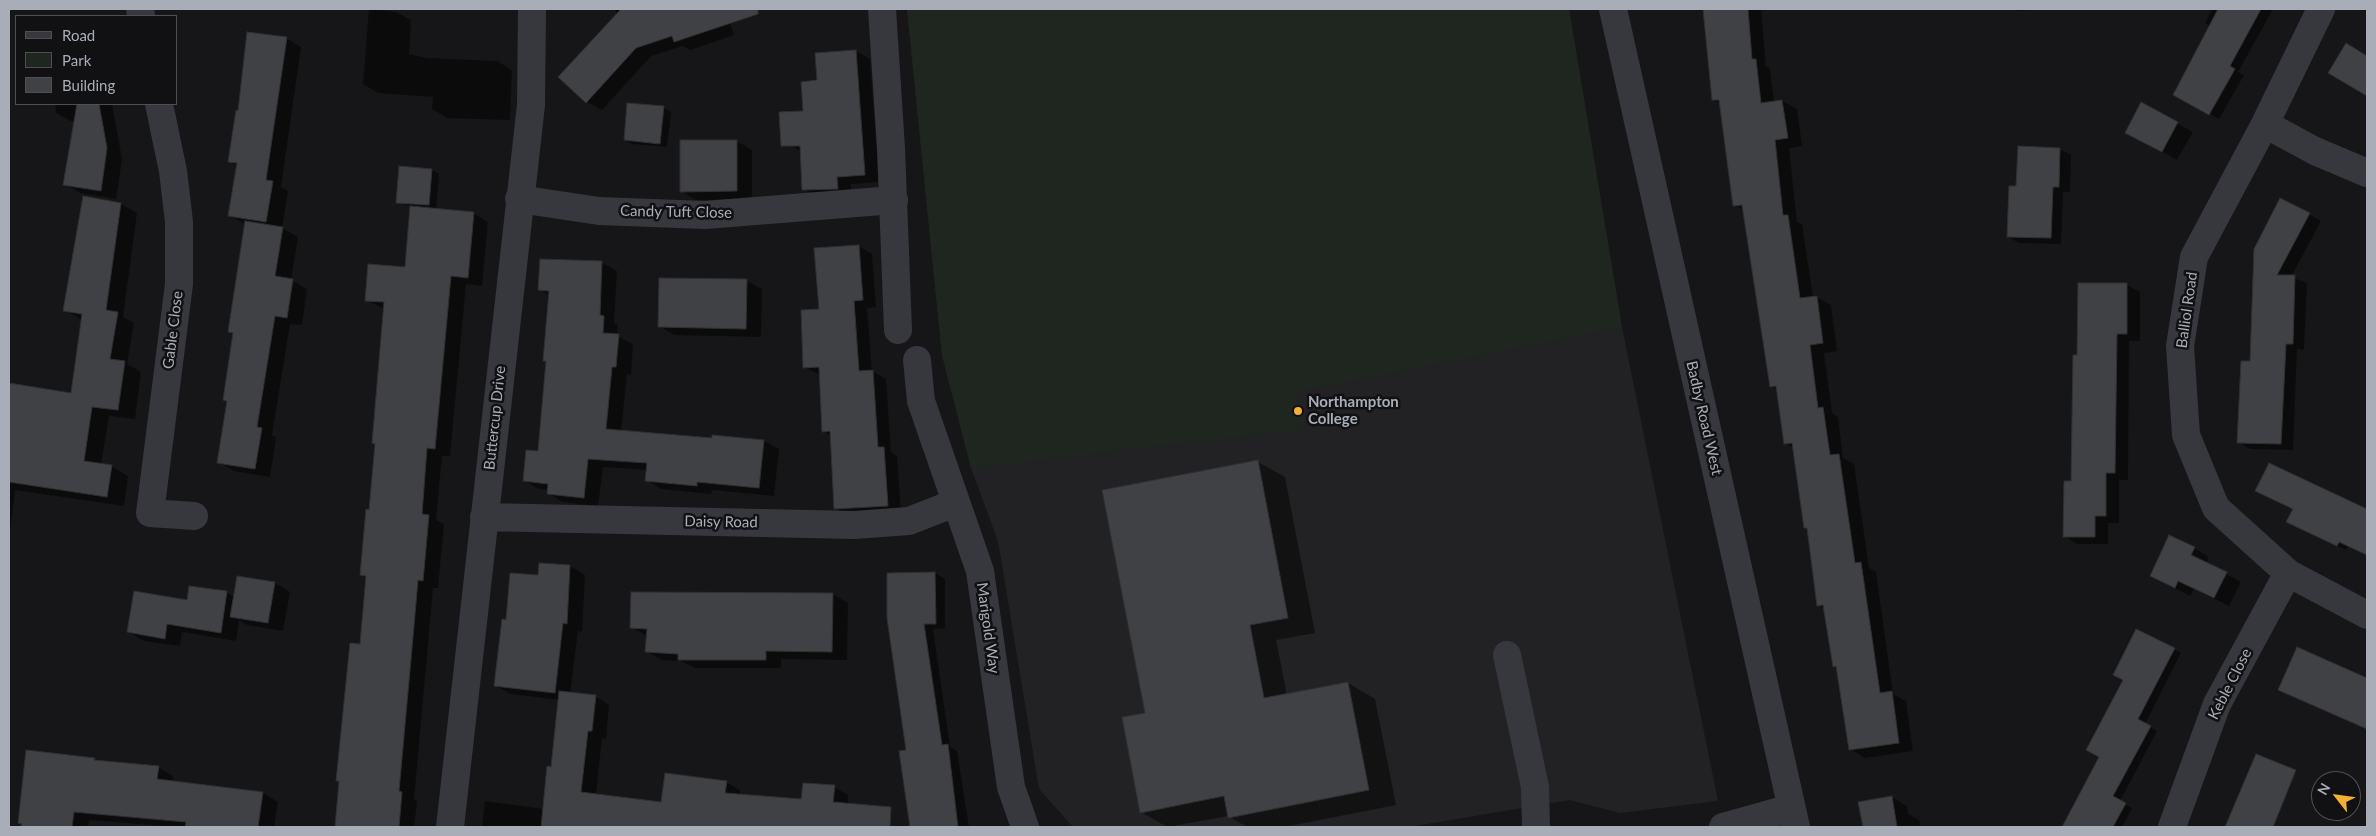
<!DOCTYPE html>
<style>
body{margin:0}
#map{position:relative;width:2376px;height:836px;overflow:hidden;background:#161618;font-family:Lato,sans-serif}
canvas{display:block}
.frame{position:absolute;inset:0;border:10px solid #a8adb8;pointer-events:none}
.legend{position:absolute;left:15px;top:15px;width:162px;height:90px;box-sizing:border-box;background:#111113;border:1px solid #4d4f55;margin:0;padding:6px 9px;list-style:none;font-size:15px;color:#a8adb8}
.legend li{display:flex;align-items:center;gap:10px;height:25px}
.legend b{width:25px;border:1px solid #4d4f55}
.north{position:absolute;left:2311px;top:771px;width:50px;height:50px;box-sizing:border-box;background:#111113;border:1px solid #4d4f55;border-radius:50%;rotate:300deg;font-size:14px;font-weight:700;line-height:20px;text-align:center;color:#a8adb8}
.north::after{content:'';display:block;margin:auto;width:18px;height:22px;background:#f2b134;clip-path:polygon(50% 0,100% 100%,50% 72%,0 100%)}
</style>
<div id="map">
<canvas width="2376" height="836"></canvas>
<div class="frame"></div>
<ul class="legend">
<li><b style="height:6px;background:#37383d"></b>Road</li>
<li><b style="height:14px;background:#1e261f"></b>Park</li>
<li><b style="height:14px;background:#404145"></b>Building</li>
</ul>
<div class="north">N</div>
</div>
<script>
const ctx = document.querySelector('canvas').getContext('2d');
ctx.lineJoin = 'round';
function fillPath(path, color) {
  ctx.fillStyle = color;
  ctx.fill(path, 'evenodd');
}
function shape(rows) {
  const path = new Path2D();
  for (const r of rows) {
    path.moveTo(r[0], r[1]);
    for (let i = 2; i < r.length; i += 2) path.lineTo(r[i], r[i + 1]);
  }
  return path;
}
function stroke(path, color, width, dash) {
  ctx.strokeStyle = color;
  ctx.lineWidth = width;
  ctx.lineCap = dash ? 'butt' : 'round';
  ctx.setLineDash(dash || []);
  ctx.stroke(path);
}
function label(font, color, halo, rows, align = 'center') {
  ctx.font = font + ' Lato,sans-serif';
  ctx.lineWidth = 5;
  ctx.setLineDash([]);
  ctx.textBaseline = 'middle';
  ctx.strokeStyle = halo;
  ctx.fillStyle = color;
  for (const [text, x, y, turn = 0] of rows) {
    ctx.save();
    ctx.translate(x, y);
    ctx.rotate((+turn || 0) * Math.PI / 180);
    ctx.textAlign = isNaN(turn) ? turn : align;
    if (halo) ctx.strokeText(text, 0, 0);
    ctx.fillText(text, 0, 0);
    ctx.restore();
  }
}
fillPath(shape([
 [907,9,1569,9,1622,327,1718,801,1620,813,1570,800,1409,827,1073,827,1039,789,998,541,971,468,942,355]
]), '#222225');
fillPath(shape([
 [907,9,1569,9,1622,327,1296,392,1304,429,971,468,942,355]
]), '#1e261f');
fillPath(shape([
 [369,9,396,12,411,20,409,54,427,58,497,61,512,70,510,120,447,118,432,109,433,97,378,93,363,84],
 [615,9,725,9,734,35,690,50,683,46,651,56,602,110,587,102,617,15],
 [1704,9,1761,9,1766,66,1770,69,1774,102,1782,101,1797,109,1802,146,1789,148,1797,222,1802,224,1813,297,1817,297,1831,305,1837,351,1824,353,1832,413,1838,417,1843,458,1854,464,1869,568,1876,572,1893,694,1906,701,1913,751,1865,758,1850,749,1838,668,1834,666,1825,609,1818,605,1808,529,1805,527,1794,448,1785,443,1778,390,1771,386,1745,211,1734,205,1721,104,1713,100],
 [2005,9,2025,9,2025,11],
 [2212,9,2273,9,2238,72,2244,75,2219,119,2175,94,2211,26,2205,23],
 [286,38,301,47,281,187,288,191,282,228,298,237,291,280,307,289,302,325,290,324,272,435,276,438,270,477,234,471,219,462,228,402,234,335,229,332,245,224,230,216,238,166,230,162,239,112],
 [856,51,870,59,879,182,851,184,851,196,817,197,804,189,802,152,790,145,818,81],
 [55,104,112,104,122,159,116,199,80,193,65,184,75,121,71,121,56,113],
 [2142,104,2193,132,2177,160,2142,141],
 [663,107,671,112,667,147,632,144,625,140],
 [681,141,737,141,752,150,752,199,696,200,681,191],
 [2019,148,2060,149,2071,155,2070,192,2063,192,2061,244,2019,243,2008,237,2018,187],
 [432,170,439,174,436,210,473,213,488,222,482,286,466,284,450,456,442,456,436,520,444,524,438,588,433,588,414,800,417,801,414,827,336,827,340,782,338,781,361,645,367,578,361,575,370,511,385,309,366,300,406,269,412,207,397,202],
 [121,204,137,213,123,317,134,323,127,364,141,372,135,419,109,416,101,465,111,466,128,476,124,506,15,490,9,540,9,384,72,394,82,320,65,310],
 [2309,214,2321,221,2291,277,2307,283,2304,350,2297,349,2293,450,2250,449,2239,442,2251,362,2255,249],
 [859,246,872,254,876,307,867,308,872,371,886,379,891,452,897,456,901,513,849,516,835,508,831,436,824,431,821,375,805,368,820,310],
 [602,263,617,271,614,323,618,325,617,336,633,344,631,375,627,374,621,431,713,440,713,436,764,441,779,449,774,496,712,490,711,494,661,489,647,480,648,470,603,467,598,506,563,502,548,493,549,490,539,489,524,480,540,452,547,361,550,296,539,289],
 [660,279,747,281,762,289,761,337,674,335,659,326],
 [2127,285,2140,292,2140,341,2129,341,2128,480,2119,480,2119,523,2108,523,2108,544,2077,544,2064,536,2072,483,2079,356],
 [1258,462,1285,477,1315,633,1276,640,1287,695,1348,683,1375,699,1396,805,1284,827,1247,827,1228,816,1167,827,1141,812,1146,714],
 [2269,465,2367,510,2367,555,2348,546,2346,550,2297,527,2294,509],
 [2194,548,2209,557,2206,563,2241,582,2229,606,2194,589,2190,596,2151,576],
 [570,566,585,575,582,632,578,631,570,694,595,696,609,705,606,739,602,738,596,795,662,804,726,782,740,790,740,795,802,801,834,787,848,795,848,804,866,813,865,827,482,827,485,801,544,809,552,768,560,700,511,694,496,686,507,621,540,576],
 [935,573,945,579,945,628,933,629,950,747,957,751,969,827,911,827,901,752,908,751,888,574],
 [275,583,290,592,283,631,247,625,239,620,236,641,182,632,180,646,144,641,129,632,188,601,226,593,235,597],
 [833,594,848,603,847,660,781,659,781,668,695,668,681,661,662,660,646,651,647,636,631,627],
 [2174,649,2181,653,2145,724,2157,731,2120,801,2132,808,2122,827,2064,827,2101,757,2124,680],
 [94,759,98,762,158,767,173,776,173,782,263,793,278,802,274,827,176,827,89,820,88,827,22,827,23,825,19,822],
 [1892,797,1907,806,1908,814,1919,820,1921,827,1864,827,1860,803]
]), '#0007');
const building = shape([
 [621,9,758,9,758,14,674,42,672,36,636,48,586,103,558,77,621,9],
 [1703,9,1748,9,1752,59,1756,59,1761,103,1782,100,1788,138,1775,140,1783,215,1788,215,1800,298,1817,296,1823,343,1810,345,1818,408,1823,407,1830,455,1839,454,1855,563,1861,562,1880,693,1892,691,1899,743,1849,750,1836,666,1833,667,1823,605,1817,606,1807,528,1804,528,1792,443,1784,444,1776,386,1770,387,1742,205,1733,206,1719,100,1712,100,1703,9],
 [2218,9,2261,9,2230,66,2235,69,2209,115,2173,95,2218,9],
 [247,32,287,37,266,180,273,181,266,222,228,216,237,163,228,162,236,110,238,111,247,32],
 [2346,43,2367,56,2367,96,2328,73,2346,43],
 [856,50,865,175,837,177,838,189,802,190,800,146,781,146,779,112,803,111,801,82,817,80,815,53,856,50],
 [2141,102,2178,122,2162,152,2125,133,2141,102],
 [627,103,664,106,660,144,624,140,627,103],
 [77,104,99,104,107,148,101,191,63,185,77,104],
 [680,140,737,140,737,191,680,192,680,140],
 [2018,146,2060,148,2059,187,2053,187,2051,238,2007,237,2009,186,2016,186,2018,146],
 [399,166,432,169,429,205,396,203,399,166],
 [83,196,121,203,106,310,118,312,110,359,125,361,118,410,92,407,84,461,112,465,107,497,9,482,9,383,71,393,82,314,63,311,83,196],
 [2280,198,2310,213,2277,275,2295,275,2293,344,2286,344,2281,444,2237,443,2241,361,2250,361,2254,249,2280,198],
 [410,206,474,212,468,278,451,276,435,449,427,448,422,514,429,515,423,581,418,580,412,648,399,791,402,792,399,827,335,827,339,781,336,781,350,643,360,644,366,576,360,575,366,509,369,510,375,444,372,443,384,302,365,301,368,264,405,267,410,206],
 [245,221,283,227,275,276,293,279,287,318,275,316,257,427,262,428,255,469,217,463,227,401,223,400,233,333,228,332,245,221],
 [859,245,863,300,854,301,859,371,873,370,878,447,884,447,888,506,834,509,830,431,822,432,819,367,803,368,801,310,819,309,814,248,859,245],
 [540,259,602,261,600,315,604,316,603,333,619,334,616,367,612,367,606,429,712,438,712,435,764,440,759,488,697,482,697,486,645,481,647,463,588,459,584,498,547,494,548,484,523,481,526,450,538,451,546,361,543,361,549,291,538,290,540,259],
 [659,278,747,279,746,329,658,327,659,278],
 [2078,283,2127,283,2127,334,2117,334,2115,473,2106,473,2106,516,2095,516,2095,537,2063,537,2064,481,2071,481,2073,355,2077,355,2078,283],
 [1258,460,1288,618,1250,625,1264,698,1348,682,1369,790,1228,818,1224,796,1140,813,1122,717,1145,713,1102,490,1258,460],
 [2269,463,2367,509,2367,555,2339,542,2337,546,2286,522,2293,509,2255,491,2269,463],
 [2169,535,2195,547,2191,555,2227,572,2214,598,2178,581,2175,588,2150,576,2169,535],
 [539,563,570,565,567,624,563,623,555,693,494,686,502,619,506,620,510,573,538,575,539,563],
 [935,572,936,624,924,624,942,745,948,744,958,827,910,827,899,751,906,750,887,618,887,573,935,572],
 [237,576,275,582,268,623,230,617,237,576],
 [189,586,227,591,221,633,167,624,165,639,127,632,134,591,187,600,189,586],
 [631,592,833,593,832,652,766,651,766,660,678,660,678,654,645,652,647,629,630,628,631,592],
 [2136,629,2175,648,2138,719,2151,726,2113,796,2126,803,2113,827,2062,827,2099,757,2086,750,2123,680,2113,675,2136,629],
 [2297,647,2367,678,2367,729,2278,690,2297,647],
 [559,691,596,695,592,731,588,731,581,792,661,802,665,773,727,781,725,793,801,799,803,783,835,785,833,802,891,807,890,827,541,827,547,766,551,767,559,691],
 [26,750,95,758,94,760,159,766,157,779,263,792,258,827,185,827,186,822,74,812,72,827,20,827,22,824,18,823,26,750],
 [2256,754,2296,770,2273,827,2225,827,2256,754],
 [1892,796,1897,827,1863,827,1858,802,1892,796]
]);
fillPath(building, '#404145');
stroke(building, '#303034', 1);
stroke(shape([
 [140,9,141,16],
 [882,9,891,148,898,330],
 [1613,9,1796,827],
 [2321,9,2265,124,2194,257,2180,346,2186,435,2216,508,2288,573,2367,615],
 [159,104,173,171,179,222,179,284,150,513,194,516],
 [2265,124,2315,151,2367,173],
 [519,199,599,211,705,215,894,200],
 [917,360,921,401,980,571,1011,787,1025,827],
 [484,517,854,525,909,521,955,503],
 [1507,655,1535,787,1536,827],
 [450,827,531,105,532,9],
 [1723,827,1791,808],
 [2172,827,2217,704,2288,573]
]), '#37383d', 28);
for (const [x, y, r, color] of [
 [1298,411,5,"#f2b134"]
]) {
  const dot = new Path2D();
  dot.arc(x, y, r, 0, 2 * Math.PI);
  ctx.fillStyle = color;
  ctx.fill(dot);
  stroke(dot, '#111113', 2);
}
label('15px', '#a8adb8', '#111113', [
 ["Candy Tuft Close",676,212,1],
 ["Balliol Road",2187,310,-82],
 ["Gable Close",173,330,-83],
 ["Buttercup Drive",495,418,-84],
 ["Badby Road West",1704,418,77],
 ["Daisy Road",721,522,1],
 ["Marigold Way",988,628,82],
 ["Keble Close",2230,684,-63]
]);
label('bold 15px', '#a8adb8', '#111113', [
 ["Northampton",1308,402],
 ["College",1308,419]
], 'left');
</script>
